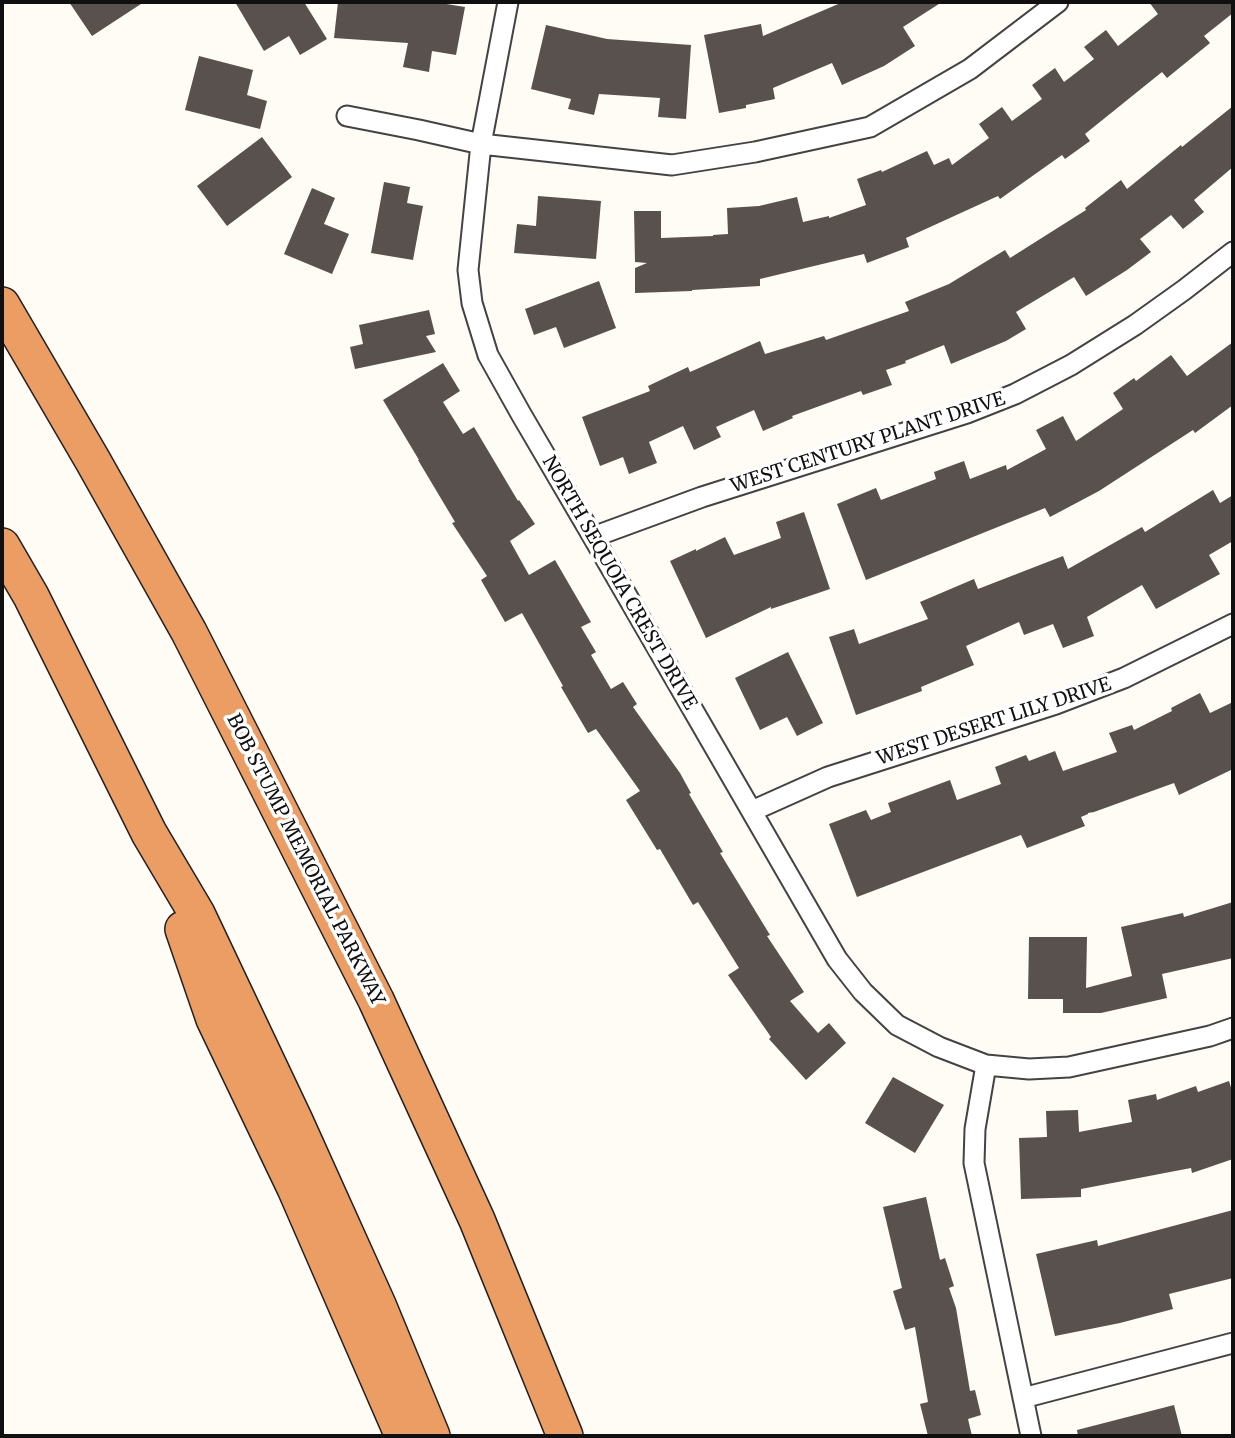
<!DOCTYPE html>
<style>
body{margin:0}
#map{position:relative;width:1235px;height:1438px;overflow:hidden;background:#fefcf4;font-family:Merriweather,serif}
canvas{display:block}
.frame{position:absolute;inset:0;border:4px solid #101010;pointer-events:none}
</style>
<div id="map">
<canvas width="1235" height="1438"></canvas>
<div class="frame"></div>
</div>
<script>
const ctx = document.querySelector('canvas').getContext('2d');
ctx.lineJoin = 'round';
function fillPath(path, color) {
  ctx.fillStyle = color;
  ctx.fill(path, 'evenodd');
}
function shape(rows) {
  const path = new Path2D();
  for (const r of rows) {
    path.moveTo(r[0], r[1]);
    for (let i = 2; i < r.length; i += 2) path.lineTo(r[i], r[i + 1]);
  }
  return path;
}
function stroke(path, color, width, dash) {
  ctx.strokeStyle = color;
  ctx.lineWidth = width;
  ctx.lineCap = dash ? 'butt' : 'round';
  ctx.setLineDash(dash || []);
  ctx.stroke(path);
}
function label(font, color, halo, rows, align = 'center') {
  ctx.font = font + ' Merriweather,serif';
  ctx.lineWidth = 7;
  ctx.setLineDash([]);
  ctx.textBaseline = 'middle';
  ctx.strokeStyle = halo;
  ctx.fillStyle = color;
  for (const [text, x, y, turn = 0] of rows) {
    ctx.save();
    ctx.translate(x, y);
    ctx.rotate((+turn || 0) * Math.PI / 180);
    ctx.textAlign = isNaN(turn) ? turn : align;
    if (halo) ctx.strokeText(text, 0, 0);
    ctx.fillText(text, 0, 0);
    ctx.restore();
  }
}
fillPath(shape([
 [69,2,144,2,92,36],
 [235,2,304,2,327,39,300,55,289,36,264,51],
 [338,2,434,2,465,7,456,55,432,51,429,72,403,67,408,43,334,38],
 [843,2,942,2,903,27,915,46,884,66,842,85,832,63,773,88,775,99,746,105,746,108,719,113,704,35,761,24,763,36],
 [1149,2,1233,2,1233,13,1204,36,1210,43,1167,78,1162,72,1085,134,1090,141,1065,159,1062,155,1000,199,998,196,906,238,909,247,867,263,864,254,760,279,760,286,692,290,692,291,635,293,635,268,647,263,635,262,634,211,661,211,661,238,713,236,713,235,728,234,727,208,759,206,797,197,803,222,829,216,829,218,866,205,857,179,881,170,882,172,927,151,934,165,949,158,952,165,989,138,979,124,1002,107,1012,121,1042,99,1032,85,1055,68,1064,82,1094,59,1084,47,1106,30,1118,46,1158,14],
 [546,25,607,39,691,45,686,119,658,117,660,98,599,94,594,115,568,109,571,99,531,89],
 [199,56,253,70,247,95,267,101,260,129,185,110],
 [1233,106,1233,167,1194,200,1204,212,1183,229,1171,215,1140,239,1151,252,1127,270,1086,296,1074,277,1016,312,1026,329,1006,341,951,364,944,345,905,361,906,363,886,370,892,385,863,395,861,391,792,416,793,418,763,431,754,410,716,427,721,437,694,450,683,426,649,442,657,463,629,474,623,457,600,466,582,417,650,391,648,386,688,367,690,372,760,341,765,354,824,336,826,340,909,311,905,302,949,284,1005,250,1010,258,1086,210,1085,208,1121,180,1127,189,1181,145,1182,147],
 [262,137,292,177,227,226,197,186],
 [384,182,410,187,407,203,423,206,413,260,371,253],
 [312,188,335,198,324,224,349,234,332,274,284,254],
 [538,196,601,201,596,259,514,253,517,224,536,226],
 [599,281,616,328,564,348,556,327,534,335,525,309],
 [429,310,435,334,426,336,436,352,355,369,350,347,363,344,359,325],
 [1233,342,1233,405,1195,433,1193,430,1099,491,1050,517,1045,508,866,580,837,504,876,488,881,500,936,479,934,472,964,461,970,479,1006,465,1007,470,1046,449,1036,430,1063,416,1076,441,1123,409,1113,393,1134,378,1136,381,1171,355,1187,376],
 [443,363,460,391,443,402,463,434,474,427,518,501,519,500,535,524,510,541,529,575,555,560,591,622,581,627,596,652,591,655,611,689,623,682,637,704,633,707,680,773,691,793,689,794,723,852,720,853,770,935,767,936,804,992,790,1001,818,1033,829,1023,846,1043,806,1080,769,1039,771,1037,728,975,739,968,698,902,693,905,660,849,657,850,626,800,640,791,596,729,588,733,561,687,563,686,522,613,505,622,481,580,487,576,452,523,455,522,418,460,419,460,383,400],
 [1213,490,1220,503,1233,495,1233,541,1209,555,1220,574,1156,609,1142,585,1087,617,1094,636,1063,648,1053,624,1024,635,1019,622,966,646,974,665,921,687,922,691,856,715,829,637,854,629,859,644,928,619,920,602,974,579,978,589,1063,556,1068,569,1142,527,1145,532],
 [804,512,830,589,771,609,771,607,706,638,670,561,696,549,696,551,725,537,734,555,781,538,776,522],
 [788,652,823,723,797,736,787,717,760,730,735,678],
 [1200,693,1210,713,1233,702,1233,769,1179,795,1174,783,1094,812,1088,813,1088,814,1081,817,1085,826,1027,848,1021,835,857,897,829,824,866,810,871,820,891,812,888,803,950,780,957,800,1001,784,995,767,1026,755,1029,761,1055,751,1063,771,1117,752,1109,733,1132,725,1134,730,1172,711,1171,708],
 [1233,902,1233,958,1162,974,1167,998,1101,1013,1063,1013,1063,999,1028,999,1029,937,1087,937,1086,988,1132,976,1121,927,1183,913,1184,917],
 [893,1077,944,1105,915,1153,865,1123],
 [1229,1081,1233,1094,1233,1159,1192,1173,1191,1168,1081,1189,1081,1197,1021,1199,1019,1138,1047,1137,1046,1111,1078,1110,1079,1132,1132,1122,1128,1100,1156,1094,1157,1100,1196,1086,1198,1092],
 [926,1197,940,1260,945,1258,954,1286,949,1288,956,1308,970,1391,975,1390,981,1415,968,1419,972,1436,928,1436,920,1404,928,1402,915,1327,905,1330,893,1291,902,1288,883,1207],
 [1233,1210,1233,1278,1169,1294,1173,1309,1120,1323,1055,1336,1036,1254,1097,1240,1098,1246],
 [1174,1405,1182,1436,1078,1436,1077,1430]
]), '#58514d');
const minor = shape([
 [508,2,481,144,468,270,472,303,488,355,521,414,593,537,837,959,863,992,897,1025,939,1047,986,1065,1029,1069,1069,1067,1210,1036,1233,1028],
 [347,116,419,130,481,144,672,165,755,152,870,127,970,69,1058,2],
 [593,537,702,497,967,413,1015,394,1071,365,1135,325,1184,290,1233,252],
 [752,811,828,777,1056,704,1124,678,1233,624],
 [986,1065,975,1129,974,1163,1031,1436],
 [1023,1398,1233,1343]
]);
const motorway = shape([
 [2,305,93,461,189,632,376,1000,477,1220,565,1436],
 [2,546,31,596,149,833,197,914,295,1121,378,1305,432,1436],
 [183,929,214,1019,295,1188,403,1436]
]);
stroke(minor, '#434343', 23);
stroke(motorway, '#212121', 38);
stroke(minor, '#fff', 19);
stroke(motorway, '#ec9d64', 35);
label('19px', '#101010', '#fff', [
 ["WEST CENTURY PLANT DRIVE",868,443,-18],
 ["NORTH SEQUOIA CREST DRIVE",619,583,60],
 ["WEST DESERT LILY DRIVE",994,722,-18],
 ["BOB STUMP MEMORIAL PARKWAY",305,860,63]
]);
</script>
